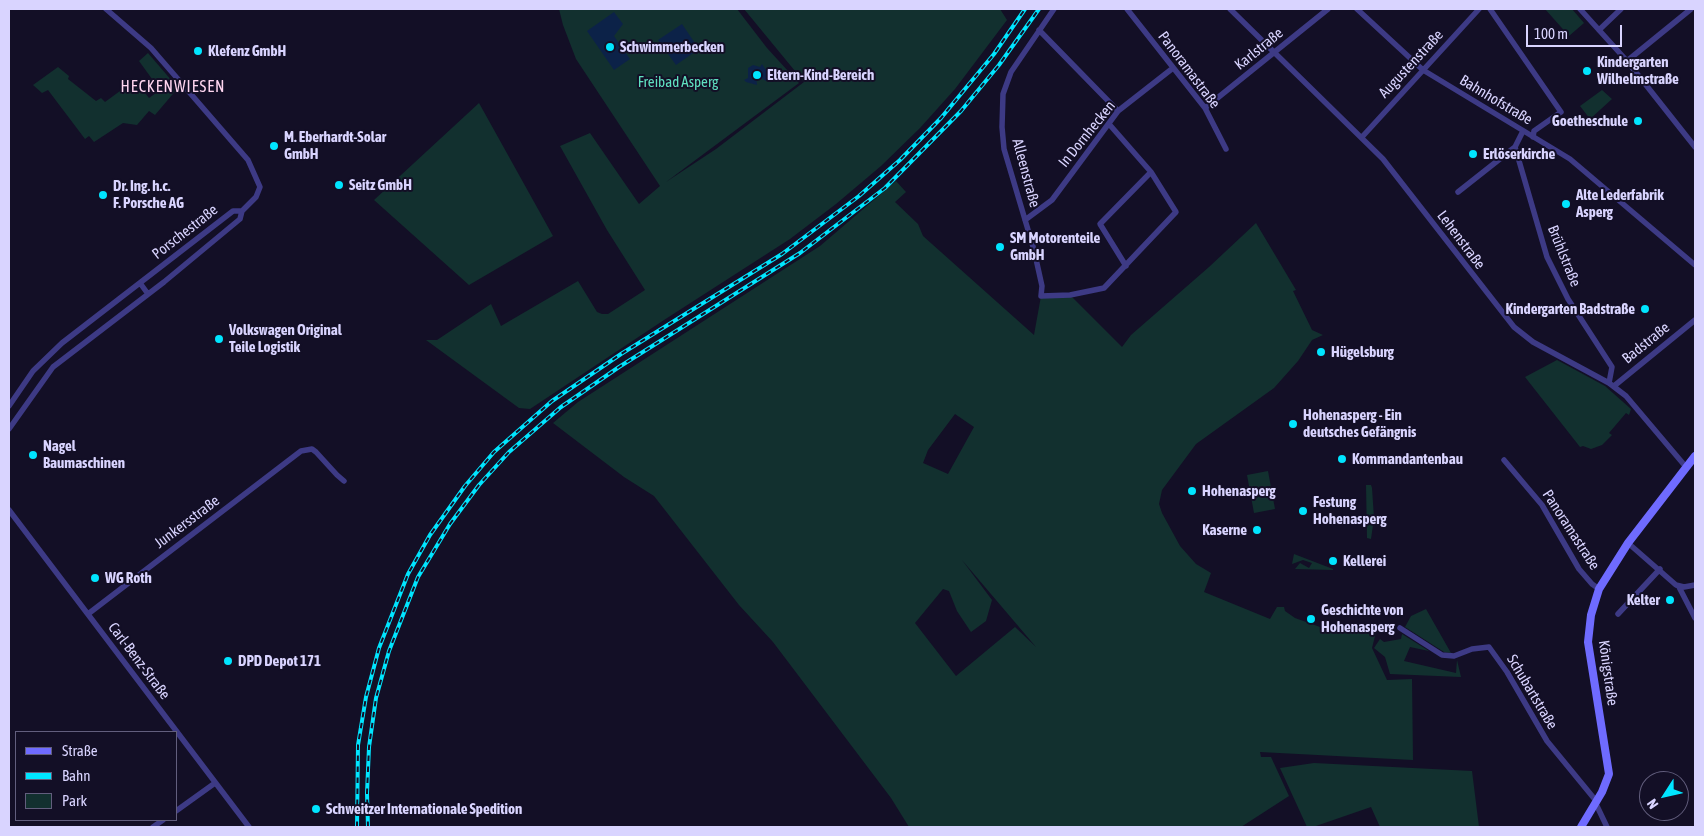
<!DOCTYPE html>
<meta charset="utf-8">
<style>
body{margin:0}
#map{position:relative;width:1704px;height:836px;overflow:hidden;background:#130f26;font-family:"Asap Condensed",sans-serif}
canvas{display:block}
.frame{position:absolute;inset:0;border:10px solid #d9d4ff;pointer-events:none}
.legend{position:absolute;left:15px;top:731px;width:162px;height:90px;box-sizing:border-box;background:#130f26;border:1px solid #625e7d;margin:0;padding:6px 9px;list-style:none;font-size:15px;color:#d9d4ff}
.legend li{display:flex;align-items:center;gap:10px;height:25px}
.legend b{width:25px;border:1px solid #625e7d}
.north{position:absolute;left:1639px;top:771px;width:50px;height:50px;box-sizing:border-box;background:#130f26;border:1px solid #625e7d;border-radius:50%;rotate:235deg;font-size:14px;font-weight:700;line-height:20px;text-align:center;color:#d9d4ff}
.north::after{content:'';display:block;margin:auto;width:18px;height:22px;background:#00e5ff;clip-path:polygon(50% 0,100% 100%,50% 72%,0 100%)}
.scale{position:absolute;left:1526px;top:25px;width:96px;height:22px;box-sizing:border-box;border:2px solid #d9d4ff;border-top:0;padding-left:6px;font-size:15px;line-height:18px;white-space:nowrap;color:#d9d4ff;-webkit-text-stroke:4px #130f26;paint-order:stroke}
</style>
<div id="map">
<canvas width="1704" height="836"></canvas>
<div class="frame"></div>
<ul class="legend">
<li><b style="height:6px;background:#6f6bff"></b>Straße</li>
<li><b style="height:6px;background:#00e5ff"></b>Bahn</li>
<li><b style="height:14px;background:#12302f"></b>Park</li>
</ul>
<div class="north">N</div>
<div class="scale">100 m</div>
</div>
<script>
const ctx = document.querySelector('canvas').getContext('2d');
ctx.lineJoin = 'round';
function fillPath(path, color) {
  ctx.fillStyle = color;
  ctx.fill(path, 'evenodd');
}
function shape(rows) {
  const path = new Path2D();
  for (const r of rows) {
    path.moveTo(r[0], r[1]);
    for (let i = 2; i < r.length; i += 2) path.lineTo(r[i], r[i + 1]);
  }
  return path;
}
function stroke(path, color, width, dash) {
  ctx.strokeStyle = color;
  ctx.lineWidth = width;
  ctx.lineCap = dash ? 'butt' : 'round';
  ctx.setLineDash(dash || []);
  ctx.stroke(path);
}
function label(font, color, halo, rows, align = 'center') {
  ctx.font = font + ' "Asap Condensed",sans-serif';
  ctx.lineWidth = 4;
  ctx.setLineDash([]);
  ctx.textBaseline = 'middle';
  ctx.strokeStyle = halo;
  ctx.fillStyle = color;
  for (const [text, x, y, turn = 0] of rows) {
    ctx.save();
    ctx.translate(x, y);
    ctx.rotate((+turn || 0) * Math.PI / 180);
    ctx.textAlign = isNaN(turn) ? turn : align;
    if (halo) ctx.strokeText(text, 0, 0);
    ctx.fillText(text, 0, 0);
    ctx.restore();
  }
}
fillPath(shape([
 [559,9,737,9,767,48,799,83,666,182,716,149,804,82,744,9,1000,9,1007,20,955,89,920,128,881,166,836,204,790,239,664,320,530,409,519,408,426,340,437,340,491,304,501,326,578,281,597,312,602,314,608,314,645,290,607,230,560,146,590,133,639,204,660,186,576,59,563,25],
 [1545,9,1572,9,1584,23,1569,36],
 [148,53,178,88,155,115,149,111,137,125,123,123,94,142,89,136,85,139,48,90,42,93,33,85,58,67,69,76,68,79,96,101,101,98,105,102,135,80,149,98,160,90,139,61],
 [1602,90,1612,99,1590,119,1580,106],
 [479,103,553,236,469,285,374,200],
 [896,181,906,192,895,202,918,224,923,236,1034,335,1041,296,1070,295,1122,347,1131,335,1209,267,1256,223,1296,290,1293,291,1312,330,1323,335,1312,340,1298,361,1274,388,1196,444,1162,490,1159,504,1162,513,1180,546,1196,564,1211,573,1204,592,1270,619,1277,607,1284,607,1285,611,1295,618,1320,627,1325,621,1344,628,1376,632,1372,648,1387,680,1412,679,1413,760,1260,752,1261,757,1271,757,1289,796,1241,827,909,827,891,798,773,642,739,605,654,496,624,477,553,423,578,402,820,246],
 [955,414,974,427,948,474,923,463,928,450],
 [962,560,1036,647,1015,627,956,676,915,623,943,589,949,591,957,611,971,632,986,621,992,600],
 [1557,360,1605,386,1631,409,1629,415,1626,413,1609,433,1612,435,1602,445,1591,449,1583,446,1580,447,1525,377],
 [1268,471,1275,509,1254,513,1247,475],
 [1366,485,1371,485,1372,488,1374,518,1371,539,1367,538],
 [1294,554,1333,569,1333,570,1295,569,1300,563,1309,568,1312,563,1303,560,1292,564],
 [1426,609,1451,653,1444,652,1405,627,1411,616],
 [1402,634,1429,651,1410,647,1404,661,1456,673,1457,660,1461,677,1390,674,1385,657,1374,648,1380,639,1384,642,1401,639],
 [1314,763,1472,771,1479,827,1380,827,1371,807,1313,827,1307,827,1280,768]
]), '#12302f');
fillPath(shape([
 [614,12,623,24,614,36,630,59,614,70,587,31],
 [682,24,699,49,676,65,658,40],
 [762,64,768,73,766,81,756,75,757,85,746,82,744,80,748,78,748,68,753,65,760,67]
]), '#0c2248');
stroke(shape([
 [106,9,151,48,248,160,260,187,256,197,242,211],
 [1054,9,1011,72,1003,94,1002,127,1004,149,1034,250,1042,286,1041,296,1070,295,1104,288,1176,212,1151,172,1109,124],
 [1127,9,1205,108,1226,149],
 [1230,9,1383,159,1514,327,1533,342,1609,383,1626,396,1686,467],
 [1357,9,1423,70,1570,159,1695,265],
 [1490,9,1561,112,1534,131,1533,137],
 [1580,9,1627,61,1695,147],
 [1039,30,1118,111],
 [1599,30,1621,9],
 [1627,61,1691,9],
 [1205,108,1328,9],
 [1523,131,1515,147,1547,257,1568,299,1612,367,1609,383],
 [1362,137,1479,9],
 [1458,192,1515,147],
 [1025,220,1052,200,1118,111,1173,68],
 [1126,266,1100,224,1151,172],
 [140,283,148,294],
 [1614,386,1695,320],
 [9,406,33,371,62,343,233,211,242,211],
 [9,429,53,367,164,282,240,219,242,211],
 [1504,460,1542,505,1579,569,1592,584,1599,589],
 [9,510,249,827],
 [1628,543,1676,585,1684,587,1695,585],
 [1679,587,1695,618],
 [88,614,301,451,312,449,316,452,337,475,344,481],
 [1618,614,1660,569],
 [1400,628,1442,655,1454,656,1472,649,1489,647,1507,672,1547,741,1597,802],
 [1596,804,1607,827],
 [176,811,215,783],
 [153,827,163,820]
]), '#3d3a85', 5.5);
stroke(shape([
 [1581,827,1602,792,1609,774,1588,642,1591,615,1599,589,1628,543,1695,456]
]), '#6f6bff', 8);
const rail = shape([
 [357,827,358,745,366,697,379,648,408,574,430,535,465,486,494,452,552,401,621,354,782,254,859,196,900,160,941,118,994,54,1025,9],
 [368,827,367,793,369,747,376,698,389,651,418,577,450,524,479,485,509,452,561,407,619,367,800,253,885,188,961,111,999,65,1039,9]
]);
stroke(rail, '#00e5ff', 4);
stroke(rail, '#130f26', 2, [5.5]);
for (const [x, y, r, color] of [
 [610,47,5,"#00e5ff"],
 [198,51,5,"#00e5ff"],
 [1587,71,5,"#00e5ff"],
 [757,75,5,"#00e5ff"],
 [1638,121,5,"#00e5ff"],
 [274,146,5,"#00e5ff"],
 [1473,154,5,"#00e5ff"],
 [339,185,5,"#00e5ff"],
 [103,195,5,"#00e5ff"],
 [1566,204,5,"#00e5ff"],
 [1000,247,5,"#00e5ff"],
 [1645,309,5,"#00e5ff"],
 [219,339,5,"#00e5ff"],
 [1321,352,5,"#00e5ff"],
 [1293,424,5,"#00e5ff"],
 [33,455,5,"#00e5ff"],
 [1342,459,5,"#00e5ff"],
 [1192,491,5,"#00e5ff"],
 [1303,511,5,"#00e5ff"],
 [1257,530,5,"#00e5ff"],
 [1333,561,5,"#00e5ff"],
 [95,578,5,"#00e5ff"],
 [1670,600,5,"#00e5ff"],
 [1311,619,5,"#00e5ff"],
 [228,661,5,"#00e5ff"],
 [316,809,5,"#00e5ff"]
]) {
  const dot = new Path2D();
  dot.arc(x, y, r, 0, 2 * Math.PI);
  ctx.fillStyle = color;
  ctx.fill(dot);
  stroke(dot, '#130f26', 2);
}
label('bold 15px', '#d9d4ff', '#130f26', [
 ["Schwimmerbecken",620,47],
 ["Klefenz GmbH",208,51],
 ["Kindergarten",1597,62],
 ["Wilhelmstraße",1597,79],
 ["Eltern-Kind-Bereich",767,75],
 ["Goetheschule",1628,121,"right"],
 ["M. Eberhardt-Solar",284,137],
 ["GmbH",284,154],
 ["Erlöserkirche",1483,154],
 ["Seitz GmbH",349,185],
 ["Dr. Ing. h.c.",113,186],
 ["F. Porsche AG",113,203],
 ["Alte Lederfabrik",1576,195],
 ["Asperg",1576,212],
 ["SM Motorenteile",1010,238],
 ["GmbH",1010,255],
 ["Kindergarten Badstraße",1635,309,"right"],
 ["Volkswagen Original",229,330],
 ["Teile Logistik",229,347],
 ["Hügelsburg",1331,352],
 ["Hohenasperg - Ein",1303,415],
 ["deutsches Gefängnis",1303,432],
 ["Nagel",43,446],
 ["Baumaschinen",43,463],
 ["Kommandantenbau",1352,459],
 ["Hohenasperg",1202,491],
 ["Festung",1313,502],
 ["Hohenasperg",1313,519],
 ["Kaserne",1247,530,"right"],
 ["Kellerei",1343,561],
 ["WG Roth",105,578],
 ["Kelter",1660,600,"right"],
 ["Geschichte von",1321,610],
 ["Hohenasperg",1321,627],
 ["DPD Depot 171",238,661],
 ["Schweitzer Internationale Spedition",326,809]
], 'left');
label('15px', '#d9d4ff', '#130f26', [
 ["Karlstraße",1259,49,-39],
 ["Augustenstraße",1411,64,-47],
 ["Panoramastraße",1189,70,53],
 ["Bahnhofstraße",1496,100,31],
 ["In Dornhecken",1087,134,-51],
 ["Alleenstraße",1026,173,75],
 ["Porschestraße",185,232,-38],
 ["Lehenstraße",1461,240,53],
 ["Brühlstraße",1564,256,68],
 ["Badstraße",1646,343,-39],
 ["Junkersstraße",187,522,-37],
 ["Panoramastraße",1571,530,57],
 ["Carl-Benz-Straße",139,661,53],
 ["Königstraße",1608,673,82],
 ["Schubartstraße",1532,692,59]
]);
label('15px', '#5fe0c0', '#130f26', [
 ["Freibad Asperg",678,82]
]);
ctx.letterSpacing = '1px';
label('16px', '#ffd6f0', '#130f26', [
 ["HECKENWIESEN",173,87]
]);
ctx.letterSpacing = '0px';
</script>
